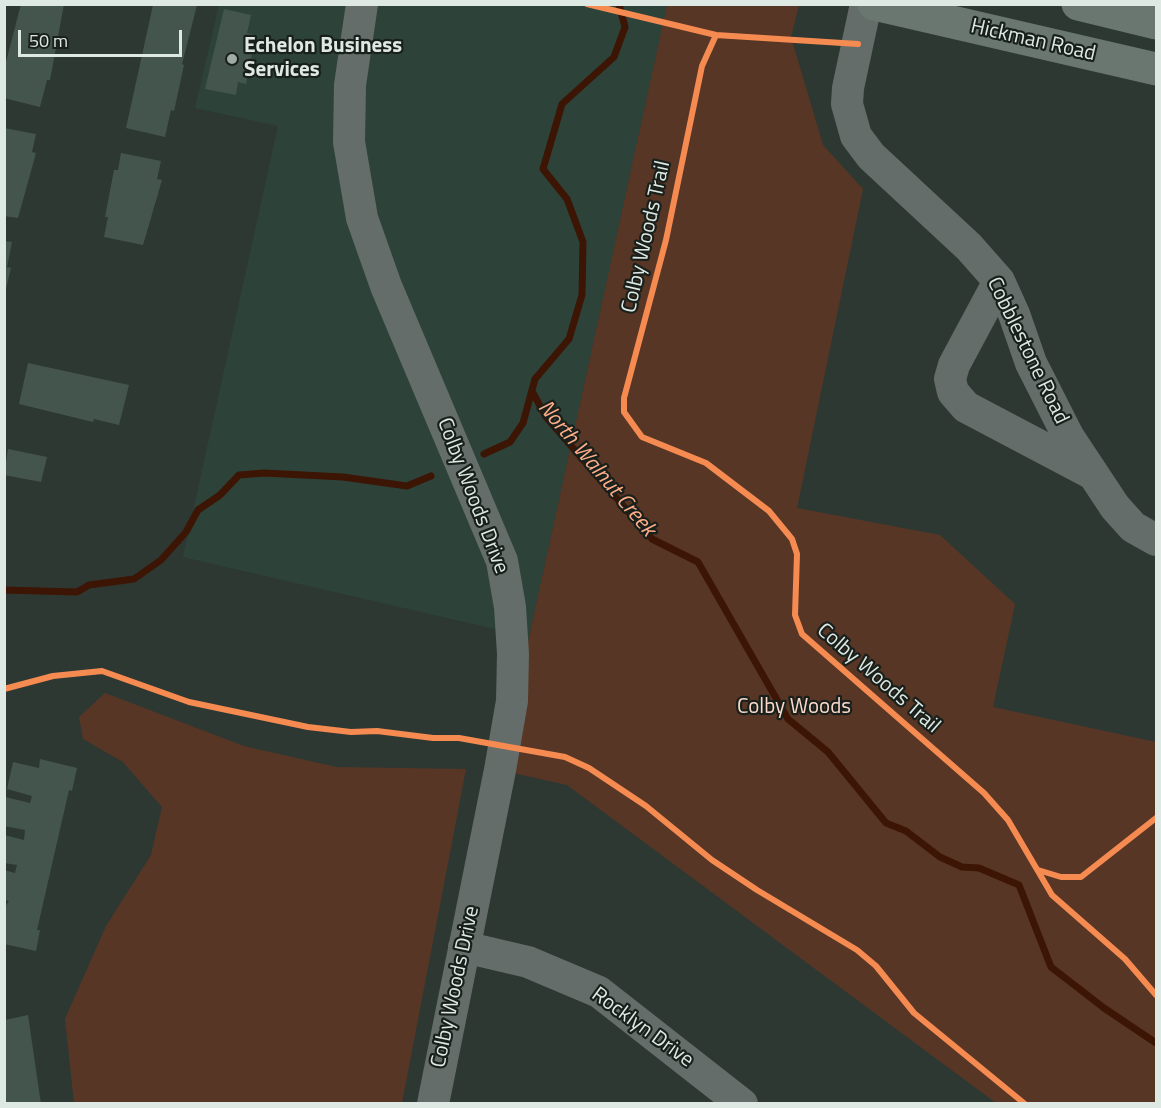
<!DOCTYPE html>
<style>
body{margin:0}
#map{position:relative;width:1161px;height:1108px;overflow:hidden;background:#2e3833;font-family:"Titillium Web",sans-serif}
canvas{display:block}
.frame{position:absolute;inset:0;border:6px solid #dfe9e4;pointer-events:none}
.scale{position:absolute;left:18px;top:30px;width:164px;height:27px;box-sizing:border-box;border:3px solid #dfe9e4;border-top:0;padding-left:8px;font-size:18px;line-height:21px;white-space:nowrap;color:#dfe9e4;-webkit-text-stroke:4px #19201c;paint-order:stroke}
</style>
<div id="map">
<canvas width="1161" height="1108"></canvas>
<div class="frame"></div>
<div class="scale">50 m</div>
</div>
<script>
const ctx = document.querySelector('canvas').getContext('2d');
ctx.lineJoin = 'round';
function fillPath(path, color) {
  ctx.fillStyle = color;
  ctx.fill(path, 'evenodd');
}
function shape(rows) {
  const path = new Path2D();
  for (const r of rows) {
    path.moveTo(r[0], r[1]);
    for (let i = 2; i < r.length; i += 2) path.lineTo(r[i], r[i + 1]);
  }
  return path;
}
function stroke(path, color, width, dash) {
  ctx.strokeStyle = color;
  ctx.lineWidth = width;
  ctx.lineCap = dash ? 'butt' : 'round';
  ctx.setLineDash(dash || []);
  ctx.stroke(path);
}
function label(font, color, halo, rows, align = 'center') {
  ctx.font = font + ' "Titillium Web",sans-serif';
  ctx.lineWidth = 4.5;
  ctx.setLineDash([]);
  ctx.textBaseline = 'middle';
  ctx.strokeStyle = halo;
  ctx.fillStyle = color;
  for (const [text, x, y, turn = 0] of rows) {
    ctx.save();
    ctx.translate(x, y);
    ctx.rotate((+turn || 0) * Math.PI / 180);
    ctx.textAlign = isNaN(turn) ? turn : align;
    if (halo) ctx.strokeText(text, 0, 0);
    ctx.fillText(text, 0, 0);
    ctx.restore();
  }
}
fillPath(shape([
 [219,5,667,5,500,770,512,633,183,557,278,126,195,108]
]), '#2d433a');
fillPath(shape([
 [667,5,799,5,791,37,823,145,863,189,797,508,940,535,1015,604,993,707,1156,742,1156,1103,996,1103,567,785,500,770],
 [105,693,244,746,336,767,466,769,402,1103,74,1103,65,1019,106,926,151,855,162,807,123,762,83,739,79,717]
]), '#583625');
stroke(shape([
 [532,391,546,417,652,539,698,562,788,719,828,752,886,823,906,831,940,857,962,867,979,868,1019,885,1051,967,1104,1008,1156,1043],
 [484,454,510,442,523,423,535,379,569,339,582,295,583,242,567,199,543,169,562,104,614,57,625,27,619,4],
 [4,590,77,592,89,585,134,579,161,560,186,532,198,510,220,495,239,475,264,473,343,477,407,486,431,476]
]), '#3d1505', 7);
fillPath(shape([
 [21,4,64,4,50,80,47,80,40,107,4,98,4,70],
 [153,5,197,5,182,64,184,65,174,111,171,110,165,137,126,128],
 [224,9,251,15,247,33,256,35,246,84,238,82,236,95,205,89],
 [4,128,36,134,32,152,36,153,18,218,4,216],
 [121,153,161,161,157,179,162,180,143,245,104,237,108,217,105,217,114,170,118,170],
 [4,241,12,242,7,267,11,268,5,293],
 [28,363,129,385,119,425,94,419,93,422,19,404],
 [8,449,47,457,41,482,4,475],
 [40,759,77,768,72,791,69,790,37,930,40,930,36,951,4,944,4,908,9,901,4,900,4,870,15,873,17,865,4,863,4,835,24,840,25,830,4,826,4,801,5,797,30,803,32,796,7,789,13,762,39,768],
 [28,1015,41,1104,5,1104,5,1020]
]), '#44554e');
stroke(shape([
 [362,4,350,85,349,142,362,218,386,286,502,561,510,607,513,654,512,701,500,770,433,1104],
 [866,4,848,88,847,104,856,136,871,156,969,247,999,281,1014,314,1031,363,1068,436,1115,507,1133,527,1156,540],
 [999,281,954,365,950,379,953,392,966,407,1091,473],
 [464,947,528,962,599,992,742,1104]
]), '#646d69', 32);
stroke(shape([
 [874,4,1156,69],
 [1078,4,1156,23]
]), '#6a7771', 33);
stroke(shape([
 [587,4,716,35,858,44],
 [716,35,702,66,666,240,624,398,624,412,642,437,706,463,769,511,792,539,797,554,795,615,802,634,984,793,1008,820,1052,895,1125,959,1156,995],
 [4,689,53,676,102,671,189,702,308,727,351,732,377,731,433,738,459,738,565,757,589,768,646,806,712,860,757,890,857,950,876,966,914,1013,1025,1104],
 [1038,870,1061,877,1081,877,1156,818]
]), '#f68b52', 6);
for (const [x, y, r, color] of [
 [232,59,6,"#a1aba6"]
]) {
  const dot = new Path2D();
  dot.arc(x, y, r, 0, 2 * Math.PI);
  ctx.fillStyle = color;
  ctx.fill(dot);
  stroke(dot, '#19201c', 2);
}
label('21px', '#dfe9e4', '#19201c', [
 ["Hickman Road",1033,41,13],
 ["Colby Woods Trail",647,237,-77],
 ["Cobblestone Road",1027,351,64],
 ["Colby Woods Drive",472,496,69],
 ["Colby Woods Trail",878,679,41],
 ["Colby Woods Drive",456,987,-78],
 ["Rocklyn Drive",642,1028,36]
]);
label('bold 21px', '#dfe9e4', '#19201c', [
 ["Echelon Business",244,47],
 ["Services",244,71]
], 'left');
label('21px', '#fbd9ca', '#19201c', [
 ["Colby Woods",794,708]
]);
label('italic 22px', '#fdad88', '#19201c', [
 ["North Walnut Creek",596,469,50]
]);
</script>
